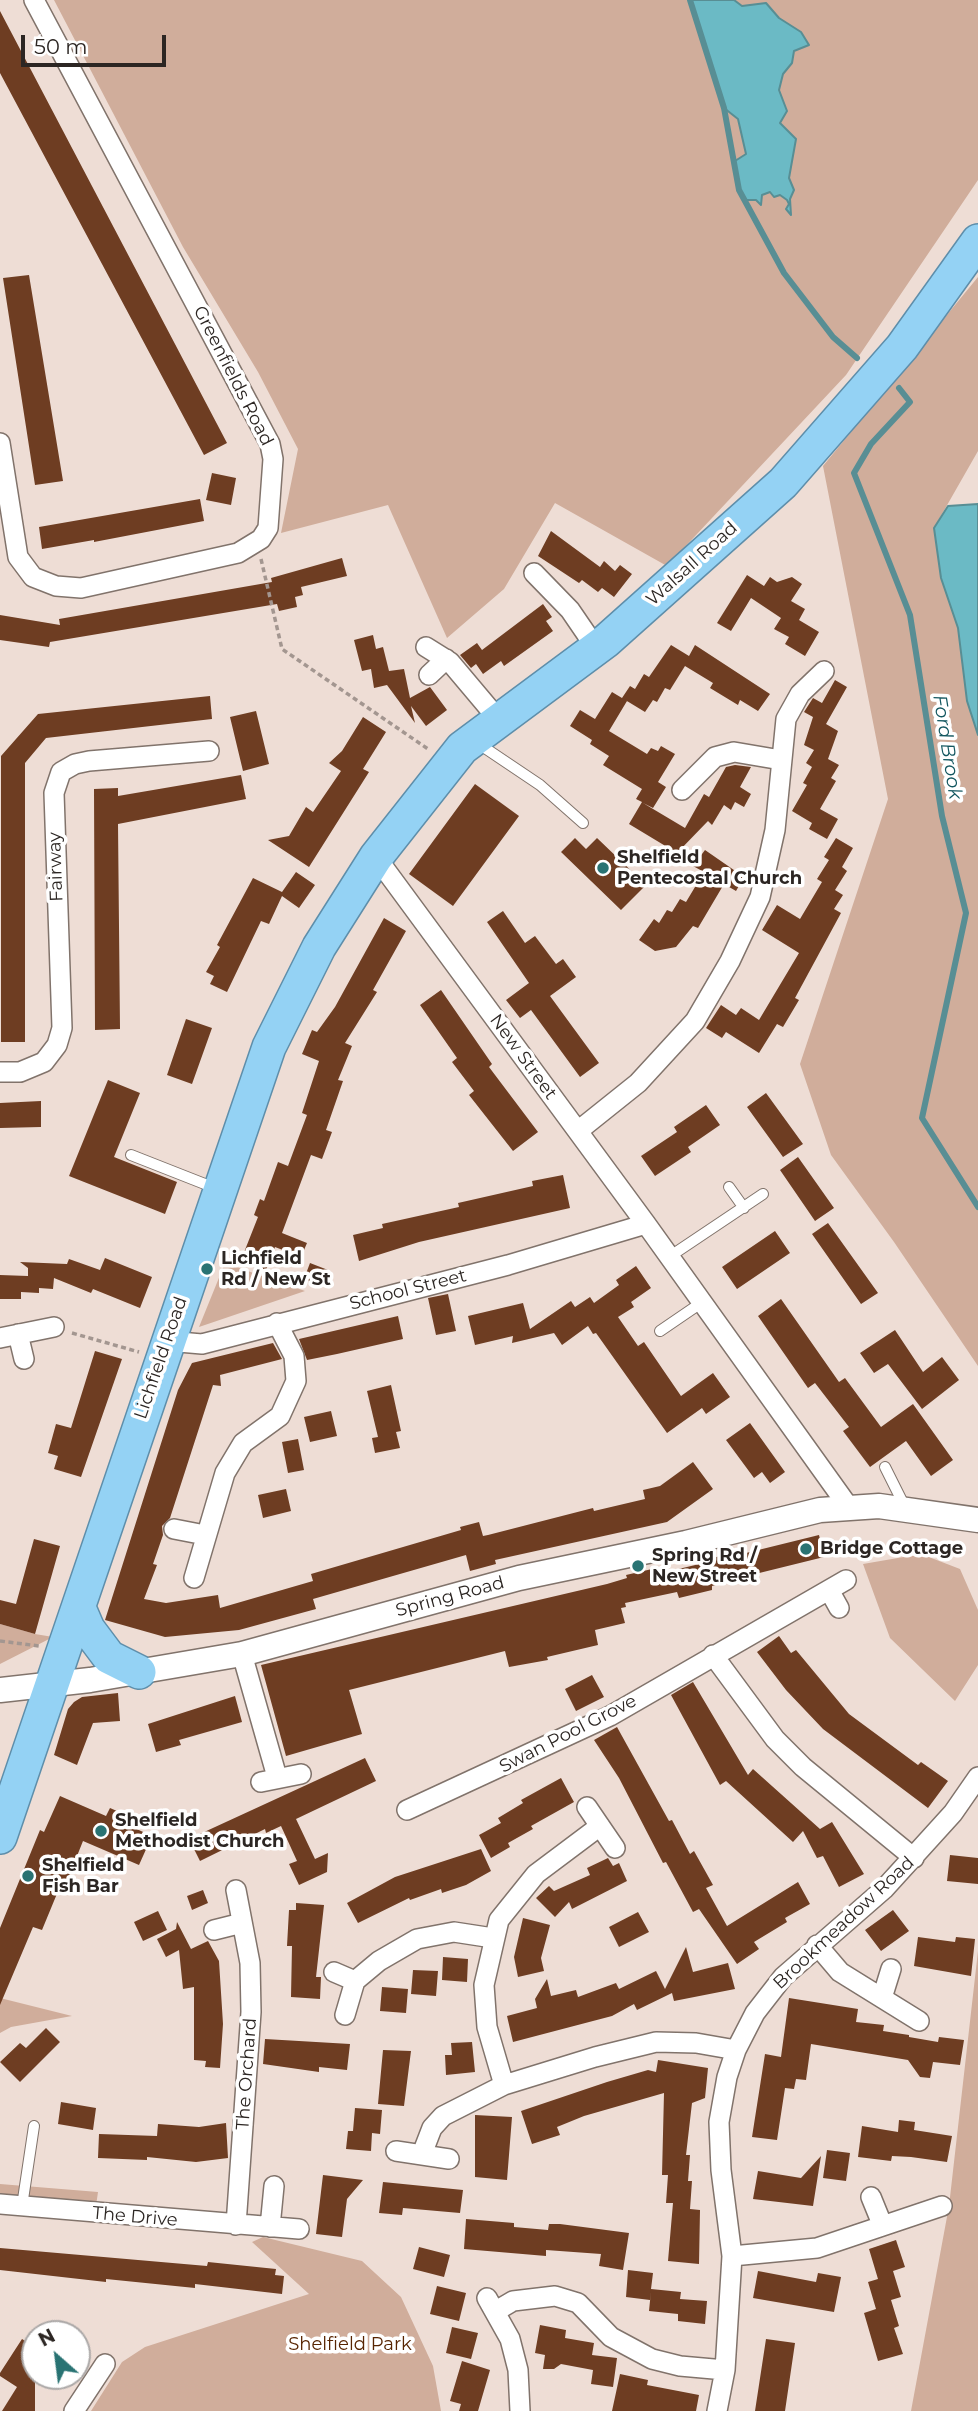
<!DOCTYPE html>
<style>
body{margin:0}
#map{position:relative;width:978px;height:2411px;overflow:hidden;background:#eeddd5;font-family:Montserrat,sans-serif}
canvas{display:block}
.north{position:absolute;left:21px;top:2320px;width:70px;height:70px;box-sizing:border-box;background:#fff;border:2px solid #aba8a7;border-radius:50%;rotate:332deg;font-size:19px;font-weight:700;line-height:28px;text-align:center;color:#2c2623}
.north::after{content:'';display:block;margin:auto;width:24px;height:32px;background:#297373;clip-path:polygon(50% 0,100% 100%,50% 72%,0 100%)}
.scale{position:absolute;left:21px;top:35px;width:145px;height:32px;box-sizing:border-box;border:4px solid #2c2623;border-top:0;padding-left:9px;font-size:21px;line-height:24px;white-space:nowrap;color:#2c2623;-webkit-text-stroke:5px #fff;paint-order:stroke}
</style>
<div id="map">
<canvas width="978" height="2411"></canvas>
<div class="north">N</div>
<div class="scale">50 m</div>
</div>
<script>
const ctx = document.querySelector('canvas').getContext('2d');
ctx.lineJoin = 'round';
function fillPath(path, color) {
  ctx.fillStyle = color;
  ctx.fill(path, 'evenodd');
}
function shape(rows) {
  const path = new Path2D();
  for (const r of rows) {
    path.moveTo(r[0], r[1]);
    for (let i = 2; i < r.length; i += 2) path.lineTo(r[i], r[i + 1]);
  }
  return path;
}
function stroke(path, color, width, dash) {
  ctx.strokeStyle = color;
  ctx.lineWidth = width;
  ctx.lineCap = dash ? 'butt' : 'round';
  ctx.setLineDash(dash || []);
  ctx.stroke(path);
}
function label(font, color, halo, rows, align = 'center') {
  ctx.font = font + ' Montserrat,sans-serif';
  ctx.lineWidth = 7;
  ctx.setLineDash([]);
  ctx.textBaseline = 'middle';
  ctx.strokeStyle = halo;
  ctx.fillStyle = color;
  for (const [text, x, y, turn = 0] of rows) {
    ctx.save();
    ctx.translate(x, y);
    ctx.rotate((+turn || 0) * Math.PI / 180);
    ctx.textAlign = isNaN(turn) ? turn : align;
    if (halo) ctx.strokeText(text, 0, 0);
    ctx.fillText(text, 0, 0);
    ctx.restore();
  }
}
fillPath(shape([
 [54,0,978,0,978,180,846,375,667,566,555,503,504,589,447,638,388,505,281,533,298,449,258,372,183,247],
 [978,277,978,451,934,528,941,578,958,628,967,701,978,735,978,1366,894,1242,831,1155,800,1064,888,799,823,466],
 [225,1263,305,1291,199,1327],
 [921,1554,960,1569,978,1610,978,1665,955,1701,890,1638,863,1564],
 [0,1624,35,1634,53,1637,0,1664],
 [978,1951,978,2411,911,2411,949,2206],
 [0,1998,72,2016,11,2027,0,2033],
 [0,2184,98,2192,96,2206,0,2195],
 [263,2237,362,2261,401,2297,433,2366,441,2411,91,2411,122,2362,145,2347,309,2294,252,2242]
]), '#d0ad9b');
const water = shape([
 [690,0,734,0,742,6,766,3,779,18,801,32,809,45,794,51,792,63,783,74,779,90,787,111,780,123,796,139,789,178,794,190,790,199,791,215,786,209,789,204,787,200,780,195,774,197,770,192,762,195,761,205,756,200,744,200,739,190,733,165,735,161,746,154,738,119,724,108,690,0],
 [978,504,978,735,967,701,958,628,941,578,934,528,948,506,978,504]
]);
fillPath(water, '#6bbac5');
stroke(water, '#588e94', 2);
stroke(shape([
 [690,0,724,108,739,190,784,273,833,337,857,358],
 [899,388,910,402,871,444,854,473,910,615,942,816,966,913,922,1118,978,1207]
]), '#588e94', 6);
fillPath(shape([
 [0,11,227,443,204,455,0,73],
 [29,275,63,481,35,485,3,278],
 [212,473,236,478,231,505,206,500],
 [200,499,204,521,94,542,94,540,42,549,39,527],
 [551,531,600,567,604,561,615,571,620,565,632,574,614,597,602,588,598,592,582,580,579,583,538,556],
 [342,558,347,576,301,587,303,595,295,597,297,607,279,611,277,604,50,642,49,647,0,640,0,615,60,625,59,619,272,582,271,578],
 [747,575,764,586,770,577,777,582,792,577,802,584,791,601,805,609,799,620,819,632,805,656,785,644,789,637,774,629,781,618,751,598,731,631,717,623],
 [543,604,552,617,546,621,553,631,504,666,501,661,483,674,476,664,471,668,460,655,477,643,482,650],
 [373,635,376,649,383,647,389,671,404,669,410,698,430,687,447,710,426,726,411,706,415,723,387,685,374,688,371,669,362,671,354,640],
 [671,645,689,656,695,645,770,694,758,711,740,700,738,705,710,688,713,683,685,666,670,690,665,688,657,702,653,700,645,712,622,698,630,686,635,689,644,674,649,677],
 [835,680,847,687,826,724,838,731,828,759,839,765,831,778,836,781,820,809,838,819,827,839,809,829,812,823,792,811,807,785,803,783,812,767,806,763,814,750,804,745,813,717,804,712,813,698,822,703],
 [612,692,627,701,609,731,647,754,651,748,658,751,661,746,675,754,658,782,666,787,653,808,643,803,685,828,704,794,709,797,726,767,735,765,751,767,740,787,751,794,744,807,735,802,731,810,724,805,712,825,708,821,677,853,629,824,642,802,636,799,642,789,603,765,609,756,590,744,592,740,570,726,580,710,595,719],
 [210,696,212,719,46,738,25,763,25,1042,1,1042,1,756,38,714],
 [256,711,269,764,243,771,230,717],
 [363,717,386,732,363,769,369,772,309,867,268,840,289,836,306,807,313,812,341,771,329,763,342,751],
 [241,775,246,799,118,824,120,1029,95,1030,94,789,118,788,118,796],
 [475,784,519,816,453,906,409,874],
 [575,838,586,849,597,838,646,885,621,910,561,852],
 [836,838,853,848,842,867,847,871,835,890,843,895,834,909,841,913,795,998,799,1000,783,1027,777,1024,759,1053,726,1032,722,1038,706,1028,721,1005,736,1015,741,1008,759,1020,799,953,762,930,777,905,800,919,822,882,817,879,829,860,824,857],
 [705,850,744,877,736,891,724,884,698,928,693,926,676,947,655,951,639,940,654,919,659,923,667,910,672,912,680,899,686,902,704,872,693,866],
 [296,872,315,885,299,908,282,896,269,924,261,921,227,992,210,984,214,976,206,972,220,947,217,945,253,878,282,892],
 [503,911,525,943,535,936,556,964,563,959,576,977,550,996,599,1063,580,1077,531,1010,520,1018,506,1000,529,983,487,922],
 [384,918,406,931,373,990,377,992,345,1043,352,1046,338,1080,343,1081,326,1130,332,1132,322,1159,311,1155,282,1233,307,1243,301,1257,275,1247,266,1270,241,1260,258,1217,254,1215,260,1199,264,1201,278,1162,288,1166,307,1115,302,1113,319,1061,302,1054,312,1030,317,1032,335,1007],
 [441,990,492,1064,489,1067,538,1132,513,1151,469,1095,474,1091,452,1062,457,1058,420,1005],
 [186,1019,212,1028,192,1084,167,1075],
 [108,1080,140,1093,114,1157,177,1182,165,1214,69,1176],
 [766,1093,803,1144,783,1157,747,1107],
 [41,1101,41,1127,0,1128,0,1103],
 [706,1105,720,1125,688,1147,691,1152,655,1176,641,1156,677,1132,674,1127],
 [798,1157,834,1208,815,1221,780,1170],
 [563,1175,570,1208,419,1242,359,1261,353,1235,383,1228,382,1224,459,1207,458,1203,533,1186,532,1181],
 [828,1223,878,1293,861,1304,812,1234],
 [775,1231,790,1253,737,1289,722,1267],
 [105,1258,152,1277,140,1308,93,1289,91,1293,54,1278,53,1289,39,1288,39,1293,21,1292,21,1299,0,1299,0,1275,28,1276,28,1268,20,1262,67,1264,69,1259,100,1270],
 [310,1263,328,1270,322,1285,304,1279],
 [636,1266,651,1288,631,1302,634,1307,618,1317,638,1346,644,1342,681,1396,713,1373,730,1397,706,1414,702,1408,667,1433,596,1333,593,1334,588,1326,562,1345,554,1333,512,1343,513,1336,475,1345,468,1316,523,1303,530,1329,571,1301,575,1307,590,1297,594,1303,619,1285,616,1280],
 [448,1294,456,1331,436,1335,428,1298],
 [781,1299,839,1382,845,1378,881,1427,913,1404,953,1460,931,1476,906,1441,870,1467,843,1431,849,1427,815,1383,808,1388,758,1316],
 [398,1316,403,1339,337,1354,307,1360,299,1339],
 [895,1330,923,1372,942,1357,959,1380,922,1409,888,1364,874,1373,860,1353],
 [273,1343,282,1359,220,1375,221,1386,213,1385,170,1518,162,1526,163,1535,153,1564,157,1565,144,1599,166,1603,218,1595,220,1608,313,1581,311,1574,461,1530,460,1527,479,1522,483,1536,488,1535,593,1508,594,1511,645,1499,643,1490,660,1486,693,1462,713,1489,667,1522,495,1560,496,1564,470,1571,466,1555,313,1599,316,1609,239,1630,165,1637,105,1620,178,1390,192,1363],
 [95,1351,122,1359,81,1477,54,1469,58,1456,48,1453,56,1424,71,1428],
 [391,1385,401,1431,396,1432,400,1448,375,1453,372,1438,378,1437,367,1391],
 [331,1411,337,1436,310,1442,304,1417],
 [750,1423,785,1472,770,1483,762,1472,754,1478,726,1440],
 [298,1439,304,1470,288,1473,282,1442],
 [286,1489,291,1511,263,1518,258,1495],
 [819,1535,824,1557,735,1579,712,1586,712,1590,679,1598,677,1592,625,1603,626,1607,621,1608,625,1623,595,1630,598,1645,547,1657,548,1660,509,1667,505,1651,349,1690,362,1734,286,1756,261,1665,607,1584,627,1578,626,1575,665,1566,666,1572,712,1561,712,1558,742,1551,742,1554],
 [34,1539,60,1546,35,1634,0,1624,0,1600,16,1604],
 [779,1636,791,1653,796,1650,849,1714,918,1765,921,1762,948,1781,928,1808,823,1729,786,1690,757,1652],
 [592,1675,604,1697,576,1711,565,1689],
 [693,1682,748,1775,753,1769,820,1829,832,1822,864,1874,839,1887,823,1856,817,1858,803,1831,793,1842,726,1781,720,1785,671,1695],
 [118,1693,120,1721,93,1723,77,1765,54,1755,68,1709,74,1702,82,1697],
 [235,1696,242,1722,179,1740,181,1745,156,1752,148,1724],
 [617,1727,669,1821,672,1820,690,1854,694,1851,713,1885,706,1888,727,1926,798,1882,810,1904,785,1918,787,1922,754,1942,759,1949,737,1964,699,1909,693,1912,666,1862,663,1863,619,1778,594,1740],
 [365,1758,376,1781,296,1819,315,1859,328,1853,327,1872,299,1885,289,1864,297,1861,281,1826,266,1833,265,1829,200,1861,189,1839],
 [561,1778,574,1802,531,1826,533,1829,508,1843,510,1847,491,1858,479,1835,501,1823,498,1818,523,1803,521,1800],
 [60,1796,106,1816,110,1808,133,1818,130,1826,152,1836,139,1865,83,1841,65,1886,61,1884,42,1930,33,1927,0,2005,0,1928,40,1830,44,1832],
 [481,1849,491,1871,466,1885,442,1893,441,1889,410,1900,409,1898,358,1923,347,1903,395,1877],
 [950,1855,978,1858,978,1884,947,1881],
 [608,1858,613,1866,619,1863,627,1881,572,1909,569,1902,555,1917,536,1898,549,1886,554,1891,590,1875,587,1868],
 [203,1890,208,1903,192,1910,187,1896],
 [296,1903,324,1905,316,1977,321,1977,320,1999,291,1997,292,1946,287,1946,289,1910,296,1910],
 [893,1910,909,1931,881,1951,865,1930],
 [158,1911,167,1930,143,1941,134,1922],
 [638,1912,649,1932,619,1947,609,1927],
 [523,1918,550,1925,541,1958,544,1971,518,1977,514,1957],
 [177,1922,191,1949,208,1941,219,1961,223,2024,220,2068,205,2067,206,2061,194,2060,194,1987,183,1989,179,1950,166,1957,157,1939,176,1929],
 [918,1937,955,1942,956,1937,975,1939,971,1976,914,1966],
 [686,1947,693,1972,728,1963,735,1989,674,2001,672,1993,637,2010,634,2004,612,2016,513,2042,507,2016,537,2008,535,1999,547,1979,551,1996,576,1990,578,1997,616,1983,619,1989,656,1971,665,1989],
 [443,1957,468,1959,467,1982,442,1980],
 [413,1970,438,1971,436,1996,411,1994],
 [382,1987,408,1989,406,2013,380,2011],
 [789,1998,858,2009,856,2022,884,2025,883,2031,909,2035,909,2037,938,2042,939,2037,964,2040,960,2065,933,2062,930,2078,920,2077,908,2060,811,2044,806,2080,796,2079,794,2089,785,2088,777,2140,752,2137,765,2054,781,2057],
 [46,2028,60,2042,20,2082,0,2062,20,2043,26,2048],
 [265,2039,350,2044,347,2070,319,2067,319,2072,263,2064],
 [472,2042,475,2072,446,2075,445,2055,452,2055,451,2043],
 [383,2050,411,2051,404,2106,378,2104],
 [658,2060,708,2068,705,2098,692,2103,686,2155,690,2155,688,2181,692,2181,690,2209,700,2210,699,2264,668,2261,673,2203,666,2203,668,2175,662,2175,664,2093,584,2116,557,2127,560,2135,532,2144,521,2111,607,2082,648,2070,656,2072],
 [61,2102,96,2108,93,2130,58,2124],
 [355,2108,382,2110,380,2134,372,2133,371,2151,346,2149,348,2131,353,2131],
 [475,2115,512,2117,507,2180,475,2177],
 [899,2120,915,2122,914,2130,952,2136,947,2162,911,2157,892,2156,891,2161,858,2157,862,2126,898,2132],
 [226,2123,228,2158,196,2162,147,2157,147,2160,98,2158,99,2134,157,2136,158,2124,199,2127],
 [827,2150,850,2153,846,2181,823,2178],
 [821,2156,813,2206,753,2199,758,2171,801,2178],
 [323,2175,363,2180,347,2199,342,2237,316,2234],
 [383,2182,463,2190,460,2213,403,2208,402,2215,379,2213],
 [466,2219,514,2223,514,2227,548,2230,549,2224,560,2224,629,2233,623,2270,599,2266,601,2254,546,2250,546,2256,464,2249],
 [896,2240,905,2267,893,2271,901,2297,891,2300,899,2326,894,2328,903,2354,878,2361,864,2313,876,2309,868,2282,878,2279,869,2249],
 [419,2247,450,2255,444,2277,413,2269],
 [0,2248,207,2266,208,2262,276,2269,275,2275,284,2276,282,2294,195,2284,195,2288,106,2279,106,2282,0,2270],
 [628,2270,653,2273,651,2289,681,2292,680,2299,707,2301,705,2324,678,2321,678,2314,649,2311,651,2291,650,2300,626,2297],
 [758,2271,816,2282,818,2273,841,2277,834,2312,753,2298],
 [437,2286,466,2293,459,2321,430,2314],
 [540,2325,566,2330,565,2338,594,2343,592,2355,617,2358,613,2387,591,2384,593,2370,561,2364,554,2369,543,2369,545,2355,535,2353],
 [452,2327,478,2333,471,2359,446,2353],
 [22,2339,35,2347,35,2411,2,2411,17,2387,0,2376,0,2373],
 [766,2339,795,2343,785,2411,755,2411],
 [462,2361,490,2370,478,2411,459,2411,461,2404,450,2401],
 [620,2374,648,2380,647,2385,699,2395,696,2411,612,2411]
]), '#6e3d22');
const service = shape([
 [479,744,540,785,583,823],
 [131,1155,215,1188],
 [729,1187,744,1208],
 [669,1257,763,1194],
 [660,1331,701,1303],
 [885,1467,906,1509],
 [22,2206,34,2126]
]);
const minor = shape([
 [0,443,18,557,33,577,56,586,81,588,238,553,261,539,268,528,273,459,270,444,34,0],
 [534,573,570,610,596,648],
 [426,647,450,662,498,719],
 [429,675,446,659],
 [682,790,715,757,734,752,781,760],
 [376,857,646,1224,848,1506],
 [0,1072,20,1072,44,1062,57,1045,62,1028,54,793,61,772,75,764,89,761,209,751],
 [578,1131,638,1083,695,1021,730,961,760,897,775,830,786,719,800,694,824,671],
 [18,1334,24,1359],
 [0,1338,54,1327],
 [167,1341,202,1344,508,1265,646,1224],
 [174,1529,205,1535],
 [194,1578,225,1473,243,1443,280,1416,296,1381,294,1356,277,1323],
 [829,1590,839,1608],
 [242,1654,277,1777],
 [713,1655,775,1739,803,1767,914,1858],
 [261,1782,301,1774],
 [587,1807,615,1848],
 [407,1810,610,1716,846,1580],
 [236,1890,250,1963,251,2012,236,2225],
 [214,1930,242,1923],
 [817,1945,840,1972,919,2021],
 [334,1972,355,1981],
 [882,1998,891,1969],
 [345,2015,355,1981,379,1961,417,1939,454,1932,493,1938],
 [504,2085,487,2027,484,1985,499,1920,536,1874,600,1826],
 [396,2151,449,2159],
 [422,2154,432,2128,443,2116,504,2085,595,2057,656,2042,696,2043,736,2050],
 [871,2197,882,2224],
 [0,2204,299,2229],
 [270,2227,274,2186],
 [732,2256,817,2248,942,2206],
 [487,2298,510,2339,518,2370,520,2411],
 [496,2311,513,2301,555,2296,578,2303,611,2337,652,2359,680,2366,725,2370],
 [74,2411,105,2364],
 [717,2411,725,2370,732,2256,721,2170,719,2122,727,2077,736,2050,755,2013,783,1977,884,1889,953,1813,978,1777]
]);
const tertiary = shape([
 [0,1690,90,1680,242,1654,519,1578,686,1543,820,1510,879,1506,978,1520]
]);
const trunk = shape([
 [79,1608,88,1629,109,1657,139,1672],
 [0,1837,269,1047,319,947,376,857,462,748,606,641,783,483,902,347,978,241]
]);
stroke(service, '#81736b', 12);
stroke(minor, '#81736b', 22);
stroke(tertiary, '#81736b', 27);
stroke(trunk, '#5e8eaa', 36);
stroke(shape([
 [261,559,282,649,428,749],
 [72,1333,139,1352],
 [0,1641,39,1646]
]), '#a39690', 3.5, [5, 3.5]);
stroke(service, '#fff', 10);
stroke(minor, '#fff', 19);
stroke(tertiary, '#fff', 24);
stroke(trunk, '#94d2f4', 33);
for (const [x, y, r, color] of [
 [603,868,7,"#297373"],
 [207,1269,7,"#297373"],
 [806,1549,7,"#297373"],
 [638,1566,7,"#297373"],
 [101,1831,7,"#297373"],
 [28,1876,7,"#297373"]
]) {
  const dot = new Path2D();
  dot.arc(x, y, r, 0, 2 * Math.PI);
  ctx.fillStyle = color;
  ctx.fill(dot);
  stroke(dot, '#fff', 2.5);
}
label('18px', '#2c2623', '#fff', [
 ["Greenfields Road",233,376,63],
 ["Walsall Road",692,564,-42],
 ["Fairway",56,867,-92],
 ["New Street",523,1057,54],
 ["School Street",408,1290,-14],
 ["Lichfield Road",161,1358,-71],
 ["Spring Road",450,1597,-15],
 ["Swan Pool Grove",568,1734,-27],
 ["Brookmeadow Road",844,1923,-43],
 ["The Orchard",247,2074,-86],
 ["The Drive",135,2217,5]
]);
label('bold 18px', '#2c2623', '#fff', [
 ["Shelfield",617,858],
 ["Pentecostal Church",617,879],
 ["Lichfield",221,1259],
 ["Rd / New St",221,1280],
 ["Bridge Cottage",820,1549],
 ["Spring Rd /",652,1556],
 ["New Street",652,1577],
 ["Shelfield",115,1821],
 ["Methodist Church",115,1842],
 ["Shelfield",42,1866],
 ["Fish Bar",42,1887]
], 'left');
label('18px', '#572401', '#fff', [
 ["Shelfield Park",350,2345]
]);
label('italic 19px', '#135760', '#fff', [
 ["Ford Brook",947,747,81]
]);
</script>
